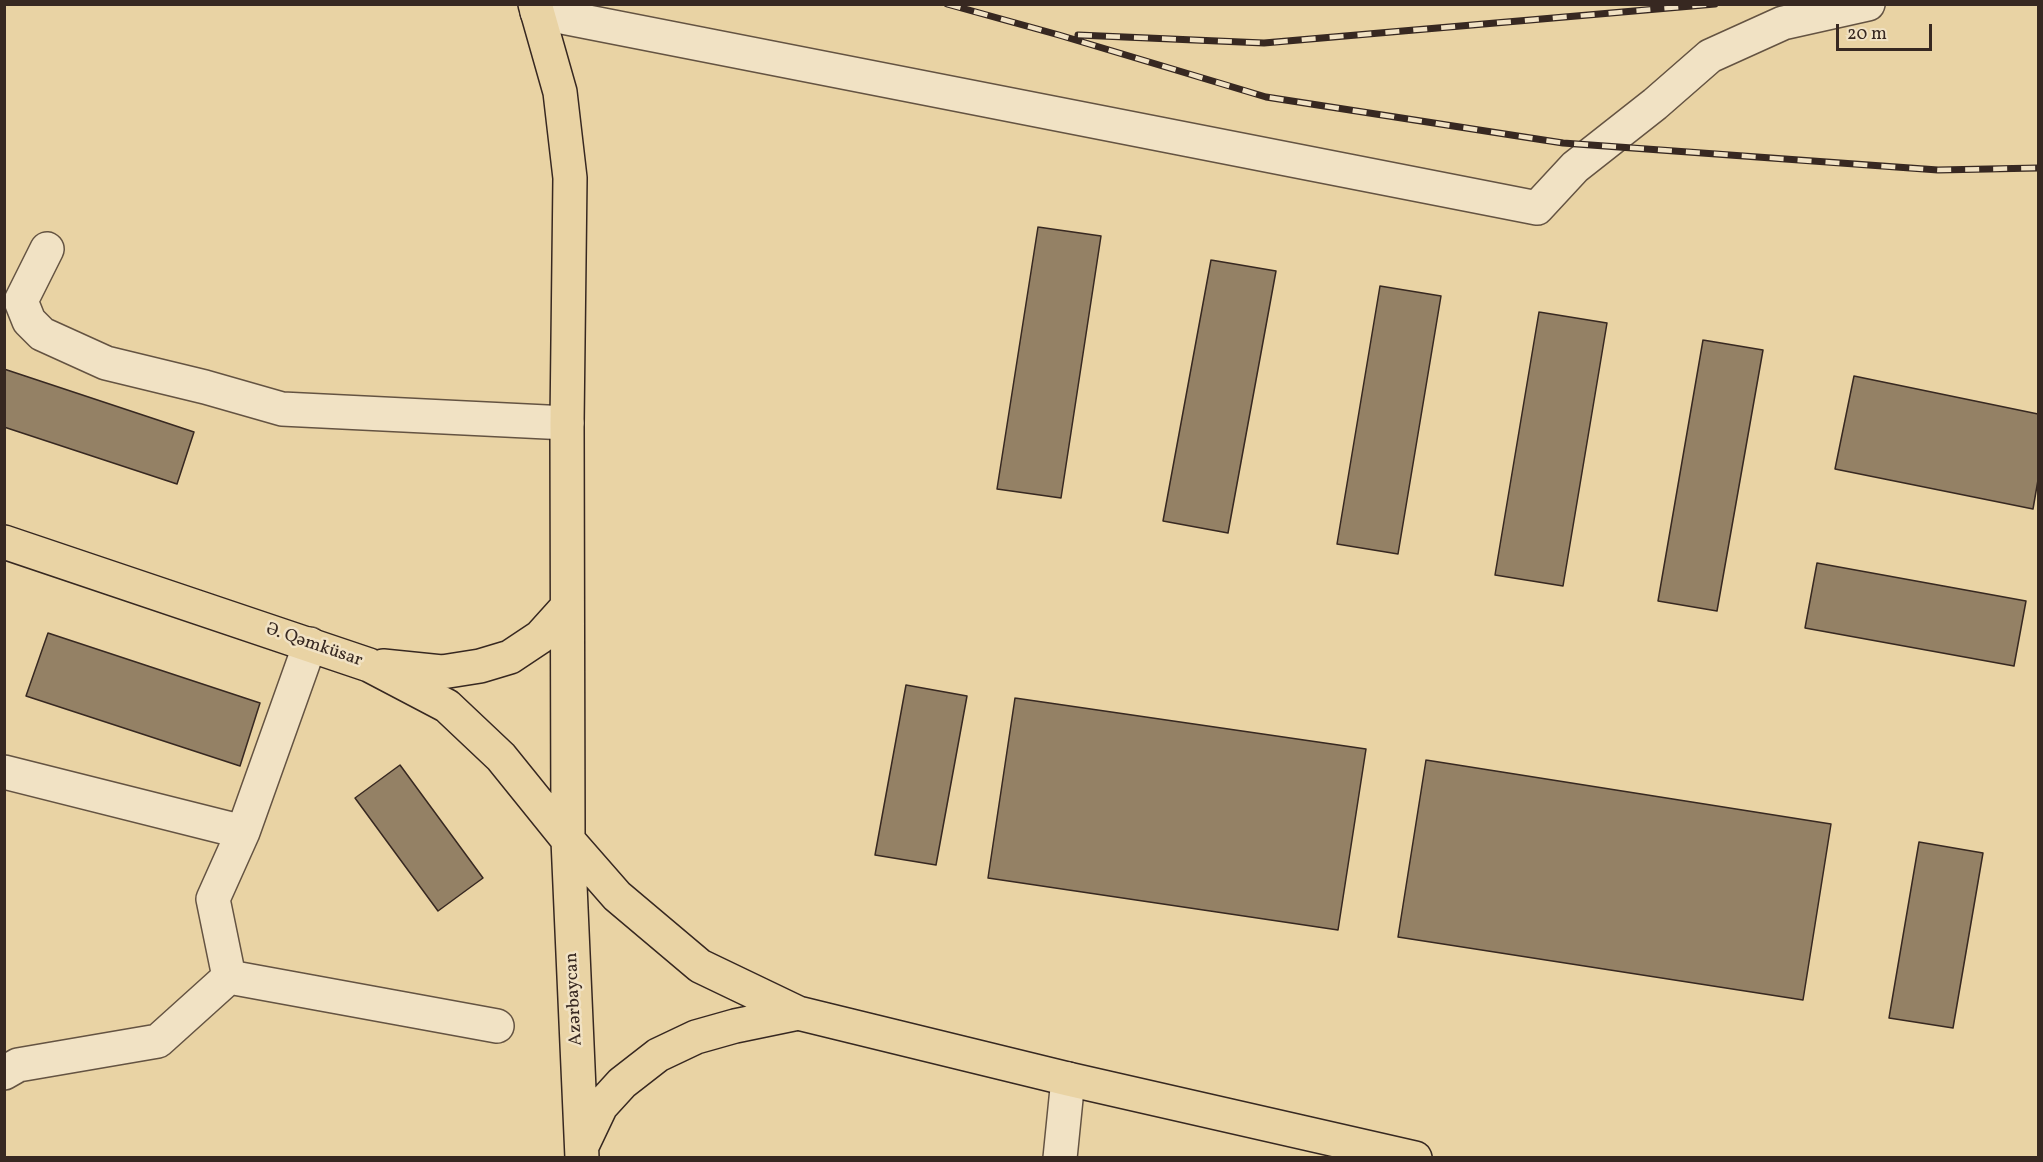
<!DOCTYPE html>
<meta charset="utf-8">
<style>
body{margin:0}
#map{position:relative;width:2043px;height:1162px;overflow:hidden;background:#e9d3a4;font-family:Vollkorn,serif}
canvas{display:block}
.frame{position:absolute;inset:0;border:6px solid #372821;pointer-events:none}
.scale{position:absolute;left:1836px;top:24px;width:96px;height:27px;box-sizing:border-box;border:3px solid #372821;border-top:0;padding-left:8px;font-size:18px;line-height:21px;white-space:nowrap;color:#372821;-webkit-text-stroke:4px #f1e2c4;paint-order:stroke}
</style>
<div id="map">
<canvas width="2043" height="1162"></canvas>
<div class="frame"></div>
<div class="scale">20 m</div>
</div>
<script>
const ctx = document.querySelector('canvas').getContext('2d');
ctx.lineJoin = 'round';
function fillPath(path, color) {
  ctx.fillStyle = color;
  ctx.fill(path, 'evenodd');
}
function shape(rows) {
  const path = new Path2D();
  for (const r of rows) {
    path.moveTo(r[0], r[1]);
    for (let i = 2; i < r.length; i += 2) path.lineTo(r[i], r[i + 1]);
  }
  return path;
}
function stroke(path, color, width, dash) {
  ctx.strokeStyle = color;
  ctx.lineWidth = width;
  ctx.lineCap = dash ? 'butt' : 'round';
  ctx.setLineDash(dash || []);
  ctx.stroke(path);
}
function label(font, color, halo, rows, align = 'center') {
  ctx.font = font + ' Vollkorn,serif';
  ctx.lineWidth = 5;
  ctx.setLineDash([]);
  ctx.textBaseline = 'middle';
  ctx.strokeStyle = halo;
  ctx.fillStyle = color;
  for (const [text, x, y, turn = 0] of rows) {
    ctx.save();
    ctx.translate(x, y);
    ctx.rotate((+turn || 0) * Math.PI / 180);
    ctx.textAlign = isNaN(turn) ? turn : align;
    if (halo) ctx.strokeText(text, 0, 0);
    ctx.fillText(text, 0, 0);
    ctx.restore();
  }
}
const building = shape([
 [1038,227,1101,236,1061,498,997,489,1038,227],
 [1211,260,1276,271,1228,533,1163,521,1211,260],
 [1380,286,1441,296,1398,554,1337,544,1380,286],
 [1539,312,1607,323,1563,586,1495,575,1539,312],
 [1703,340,1763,350,1717,611,1658,601,1703,340],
 [4,369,194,432,177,484,4,427,4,369],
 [1854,376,2038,414,2038,480,2033,509,1835,469,1854,376],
 [1817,563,2026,601,2014,666,1805,628,1817,563],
 [48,633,260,703,240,766,26,696,48,633],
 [906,685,967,696,936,865,875,855,906,685],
 [1015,698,1366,749,1338,930,988,878,1015,698],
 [1426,760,1831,824,1803,1000,1398,937,1426,760],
 [400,765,483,878,438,911,355,798,400,765],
 [1919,842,1983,853,1953,1028,1889,1018,1919,842]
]);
fillPath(building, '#948165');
stroke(building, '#372821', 1.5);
const minor = shape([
 [537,12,1537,208,1575,167,1655,104,1710,56,1783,23,1868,4],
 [47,249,21,301,29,321,42,334,106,363,205,387,282,409,567,423],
 [4,772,243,832],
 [229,977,497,1026],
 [4,1073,18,1065,158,1041,229,977,213,899,243,832,310,644],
 [1060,1158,1068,1079]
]);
const major = shape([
 [535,4,560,92,570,178,567,423,568,840,582,1158],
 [4,542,369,665,447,706,501,757,568,840,617,896,700,966,798,1013,1068,1079,1415,1158],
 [383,666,442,672,480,666,510,657,540,637,567,607],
 [582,1146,601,1106,622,1083,658,1055,696,1037,735,1026,798,1013]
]);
stroke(minor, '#645342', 36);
stroke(major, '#372821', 36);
stroke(minor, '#f1e2c4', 33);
stroke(major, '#e9d3a4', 33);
const rail = shape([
 [947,4,1059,35,1266,97,1563,143,1938,170,2038,168],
 [1078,35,1264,43,1715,4]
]);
stroke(rail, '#372821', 7);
stroke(rail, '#f1e2c4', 4.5, [14]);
label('18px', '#372821', '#f1e2c4', [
 ["Ə. Qəmküsar",314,646,19],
 ["Azərbaycan",575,999,-93]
]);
</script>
